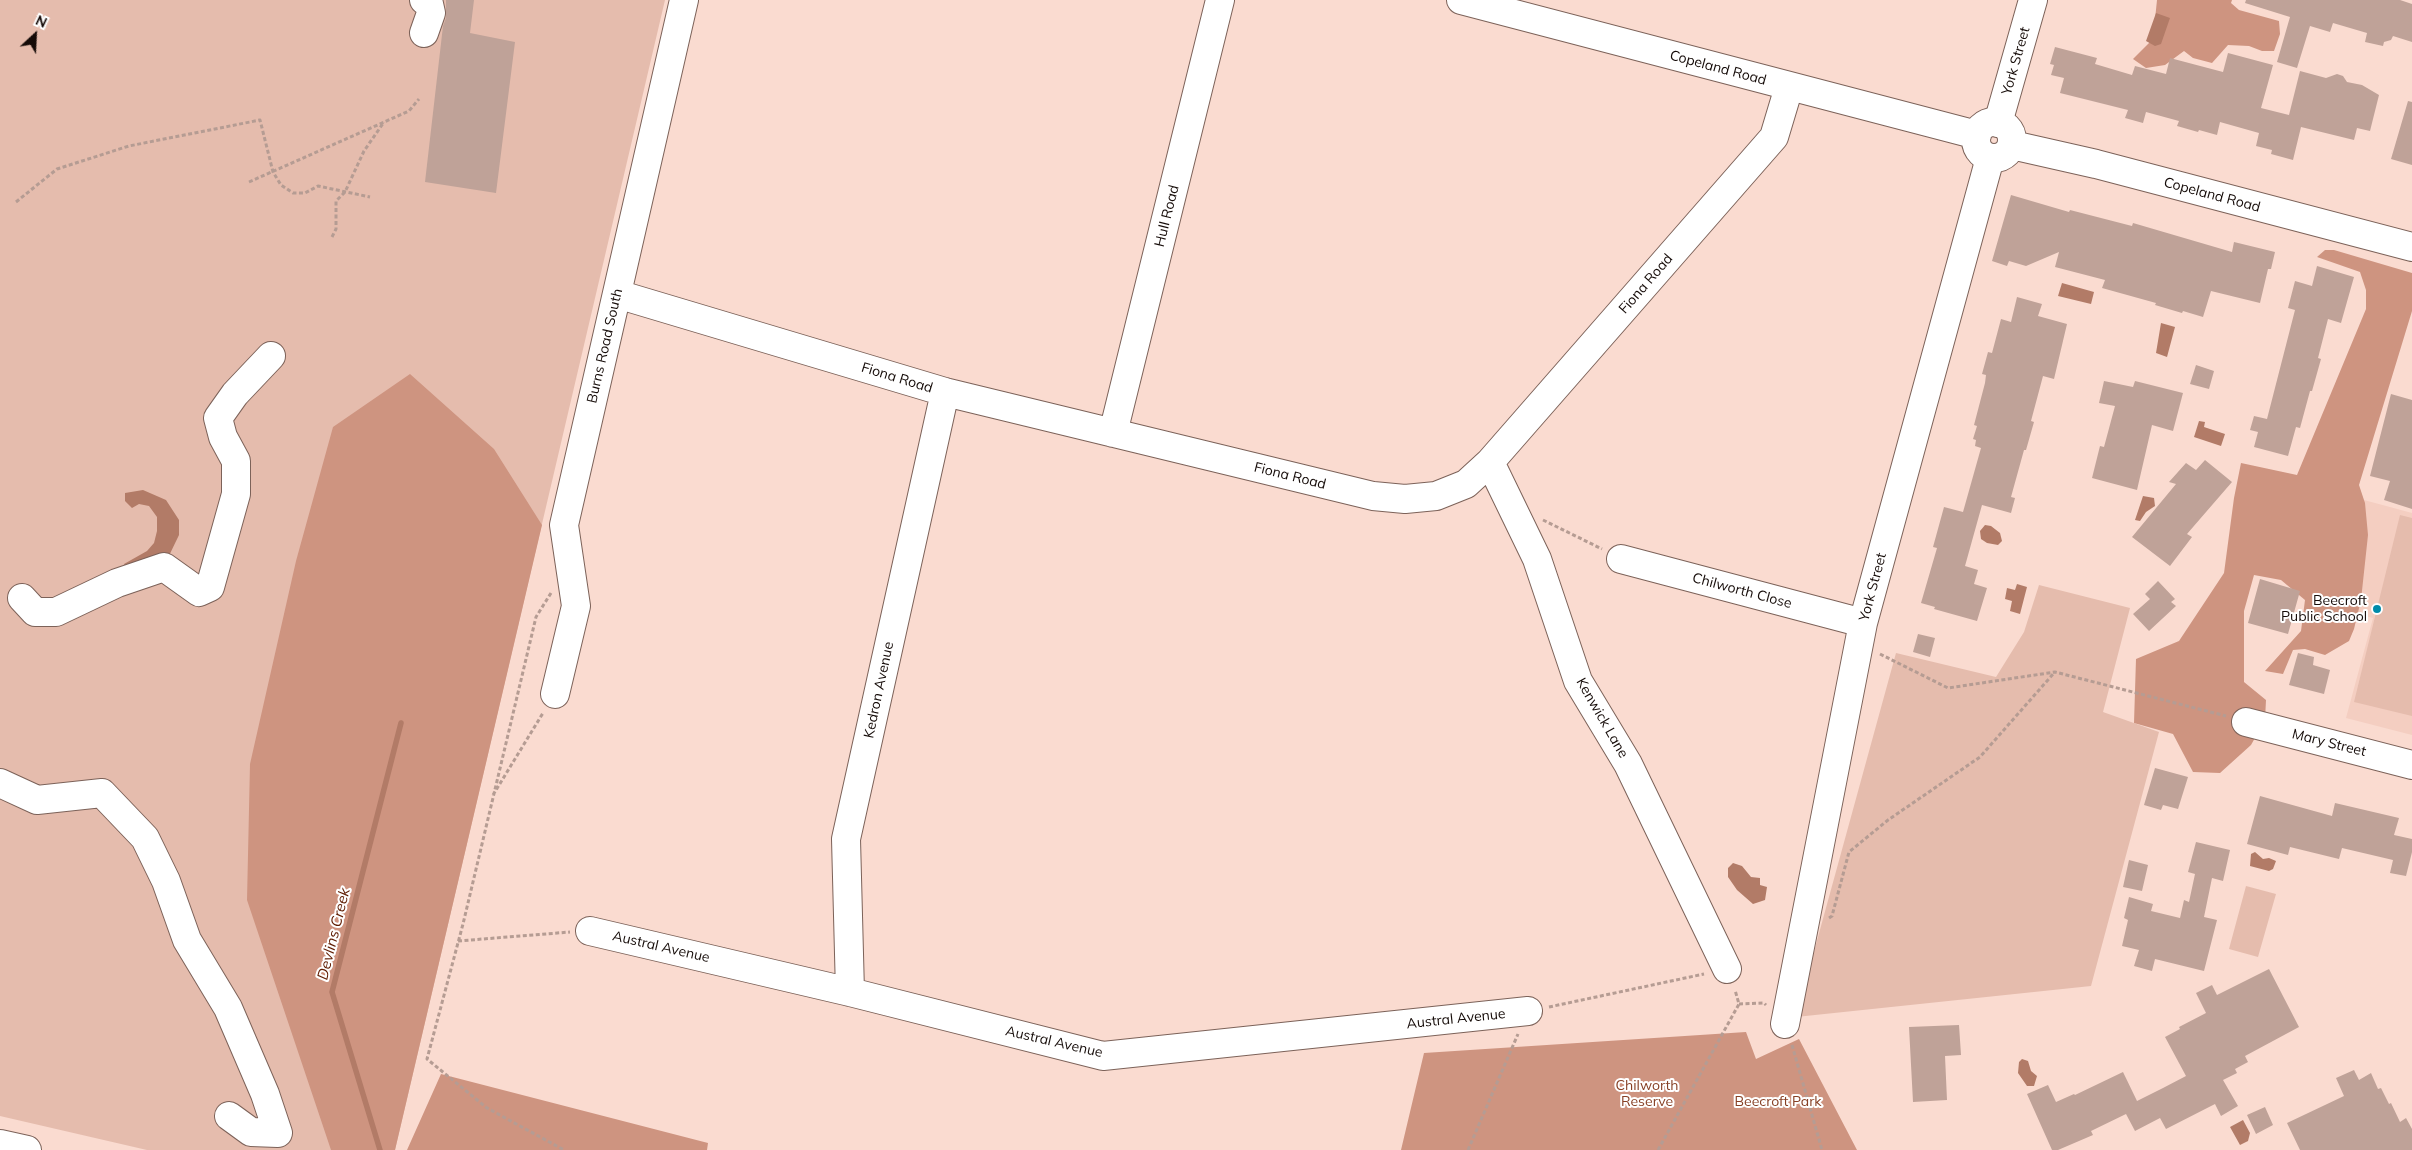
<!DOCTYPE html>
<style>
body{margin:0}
#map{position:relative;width:2412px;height:1150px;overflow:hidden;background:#fadbd0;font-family:Mulish,sans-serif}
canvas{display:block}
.north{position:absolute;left:10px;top:10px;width:50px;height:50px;-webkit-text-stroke:4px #fff;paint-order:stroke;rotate:25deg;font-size:14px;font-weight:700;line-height:20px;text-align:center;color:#150b08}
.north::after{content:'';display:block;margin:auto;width:18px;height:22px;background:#150b08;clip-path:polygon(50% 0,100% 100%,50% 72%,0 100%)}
</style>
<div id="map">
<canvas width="2412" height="1150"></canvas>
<div class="north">N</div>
</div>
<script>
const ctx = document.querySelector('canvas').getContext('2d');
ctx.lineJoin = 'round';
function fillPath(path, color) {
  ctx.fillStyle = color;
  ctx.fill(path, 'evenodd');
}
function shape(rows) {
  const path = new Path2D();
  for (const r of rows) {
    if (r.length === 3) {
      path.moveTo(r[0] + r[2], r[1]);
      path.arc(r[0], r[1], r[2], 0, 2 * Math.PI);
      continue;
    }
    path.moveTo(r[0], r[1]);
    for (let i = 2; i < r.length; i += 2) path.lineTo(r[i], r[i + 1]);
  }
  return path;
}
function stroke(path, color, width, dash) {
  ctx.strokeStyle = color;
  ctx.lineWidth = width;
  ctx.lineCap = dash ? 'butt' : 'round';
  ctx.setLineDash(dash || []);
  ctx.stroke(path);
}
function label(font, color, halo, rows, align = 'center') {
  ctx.font = font + ' Mulish,sans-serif';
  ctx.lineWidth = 4;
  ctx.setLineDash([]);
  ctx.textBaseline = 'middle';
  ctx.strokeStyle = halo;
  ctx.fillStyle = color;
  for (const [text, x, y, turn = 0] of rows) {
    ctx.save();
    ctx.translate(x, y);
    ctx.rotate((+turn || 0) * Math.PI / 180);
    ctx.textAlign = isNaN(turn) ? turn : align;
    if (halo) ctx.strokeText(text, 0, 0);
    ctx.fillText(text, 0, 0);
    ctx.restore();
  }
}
fillPath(shape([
 [2338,493,2412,513,2412,735,2346,718,2373,618,2309,601]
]), '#f4cec1');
fillPath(shape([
 [0,0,665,0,395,1150,147,1150,0,1116],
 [2400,515,2412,518,2412,716,2354,702],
 [2039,585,2130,608,2103,712,2159,732,2091,986,1796,1017,1896,653,1996,677,2024,632],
 [2246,886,2276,894,2258,957,2229,949]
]), '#e5bcad');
fillPath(shape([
 [2157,0,2232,0,2231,3,2239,10,2279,21,2280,34,2274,51,2262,51,2249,46,2228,45,2212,63,2193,58,2184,51,2165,65,2146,68,2133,59,2153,39],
 [2325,250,2334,250,2412,273,2412,311,2359,485,2365,503,2368,535,2361,600,2354,629,2349,641,2325,655,2305,649,2293,650,2283,674,2265,671,2301,631,2305,600,2281,580,2254,575,2244,611,2244,682,2266,700,2265,720,2251,745,2220,773,2193,772,2173,734,2134,723,2136,659,2179,641,2224,573,2234,498,2241,463,2297,475,2366,309,2366,290,2360,272,2317,257],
 [410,374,494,449,542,525,395,1150,331,1150,247,900,250,764,296,561,333,427],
 [1746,1032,1756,1059,1799,1039,1857,1150,1401,1150,1424,1053],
 [441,1074,708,1143,707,1150,407,1150]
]), '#ce9480');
fillPath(shape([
 [2156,13,2170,18,2161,44,2155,46,2146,41],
 [2062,283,2094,292,2091,304,2058,296],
 [2161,323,2175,327,2167,357,2156,353],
 [2199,421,2205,422,2204,427,2225,434,2221,446,2194,437],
 [143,490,166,500,179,520,179,535,165,564,128,576,124,564,147,551,154,543,157,531,157,517,149,506,139,504,132,508,125,501,125,493],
 [2143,496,2154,498,2155,506,2146,512,2140,521,2135,520],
 [1985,525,1991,526,2000,533,2002,541,1998,545,1987,543,1981,539,1980,531],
 [2017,584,2027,587,2020,614,2010,611,2012,601,2005,599,2007,588,2015,590],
 [2255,852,2263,859,2269,858,2276,861,2273,869,2269,871,2250,866,2251,854],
 [1733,863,1742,866,1751,877,1760,878,1760,885,1767,887,1765,900,1753,904,1737,890,1728,877,1728,868],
 [2022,1059,2028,1061,2031,1071,2037,1076,2034,1086,2027,1086,2018,1073,2019,1062],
 [2243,1120,2250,1133,2248,1141,2240,1145,2230,1127]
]), '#b27b67');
stroke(shape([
 [380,1150,332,992,401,723]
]), '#b27b67', 5.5);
fillPath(shape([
 [446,0,474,0,470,33,515,42,496,193,425,182,443,26,446,18],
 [2246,0,2400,0,2412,4,2412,42,2393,36,2391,40,2384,42,2383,46,2365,42,2367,33,2333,23,2330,32,2310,26,2297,68,2277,62,2290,17,2245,3],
 [2055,47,2097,58,2095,64,2132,75,2135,66,2166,74,2170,58,2223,72,2228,53,2273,65,2261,108,2289,115,2300,71,2326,78,2337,74,2343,76,2347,82,2362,85,2379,95,2370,131,2357,128,2354,140,2301,127,2293,160,2271,154,2272,150,2256,146,2259,133,2220,122,2217,135,2199,130,2198,132,2177,126,2179,121,2146,112,2143,123,2125,118,2128,110,2060,93,2064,78,2051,75,2054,65,2050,64],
 [2408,101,2412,102,2412,165,2391,159],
 [2011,195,2069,212,2070,210,2132,226,2133,223,2232,252,2234,242,2275,252,2271,269,2268,269,2260,303,2211,291,2203,317,2183,311,2182,313,2155,305,2156,303,2102,288,2105,280,2055,267,2059,252,2026,266,2009,261,2007,266,1992,261],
 [2317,266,2354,277,2341,323,2328,319,2318,358,2321,359,2312,391,2310,391,2300,428,2296,427,2288,456,2254,447,2258,432,2250,430,2254,416,2267,419,2295,310,2288,308,2295,281,2312,286],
 [2017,297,2042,304,2038,316,2067,324,2054,379,2043,376,2031,421,2034,422,2026,450,2024,450,2011,497,2015,498,2011,513,1982,505,1965,566,1978,570,1974,584,1987,588,1977,621,1934,609,1935,607,1921,603,1937,548,1933,547,1944,507,1963,512,1981,448,1975,446,1976,440,1973,439,1977,426,1974,425,1985,383,1986,375,1982,374,1988,352,1992,353,2001,319,2011,322],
 [2196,365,2214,371,2209,389,2190,384],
 [2104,381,2133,387,2135,381,2183,393,2173,431,2152,425,2137,490,2092,478,2100,446,2104,447,2115,406,2099,403],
 [2391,394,2412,400,2412,509,2384,500,2390,481,2370,476],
 [2205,460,2232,482,2187,534,2192,537,2170,566,2132,537,2176,484,2169,482,2186,463,2196,470],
 [2260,579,2300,591,2288,634,2248,623],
 [2158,581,2175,599,2171,602,2176,606,2149,631,2133,614,2150,599,2145,594],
 [1918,634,1935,638,1930,657,1913,652],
 [2298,653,2314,657,2313,665,2330,670,2324,694,2289,685],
 [2155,768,2188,777,2178,809,2163,805,2161,810,2144,805],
 [2260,796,2332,816,2335,803,2399,818,2394,835,2412,839,2412,852,2406,876,2390,873,2393,860,2342,848,2339,859,2290,847,2288,855,2247,844],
 [2196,842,2230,850,2223,881,2212,878,2204,917,2217,920,2204,971,2155,959,2152,971,2134,966,2139,950,2122,946,2128,920,2124,918,2129,897,2153,904,2151,911,2180,918,2184,900,2189,902,2195,874,2188,872],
 [2129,860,2148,865,2142,891,2123,887],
 [2269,969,2299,1027,2245,1056,2248,1062,2235,1069,2237,1073,2223,1080,2238,1106,2221,1116,2215,1104,2166,1129,2160,1118,2135,1131,2126,1114,2091,1131,2093,1135,2058,1150,2052,1150,2027,1094,2048,1085,2056,1102,2074,1094,2075,1095,2123,1072,2137,1101,2163,1088,2186,1076,2165,1037,2180,1029,2179,1027,2206,1013,2196,993,2212,985,2217,995],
 [1959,1025,1961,1055,1945,1056,1947,1100,1913,1102,1909,1027],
 [2354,1070,2359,1080,2371,1073,2378,1089,2381,1088,2389,1104,2391,1103,2400,1122,2406,1118,2412,1129,2412,1150,2300,1150,2287,1123,2344,1096,2336,1078],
 [2265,1107,2273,1125,2256,1134,2247,1115]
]), '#bfa298');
const minor = shape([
 [424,0,429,4,431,13,424,33],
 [1998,123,2033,0],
 [617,294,945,392,1373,496,1405,499,1436,496,1466,484,1490,462,1774,137,1789,87],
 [1113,433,1220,0],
 [1490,462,1537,559,1578,681,1628,764,1727,969],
 [1621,559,1863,623],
 [22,598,35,612,56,612,117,583,164,567,199,592,210,587,236,494,236,461,223,437,218,418,235,394,271,356],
 [555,694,576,606,564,525,684,0],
 [2246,722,2412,765],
 [0,783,37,800,102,793,145,838,166,881,187,940,228,1008,265,1094,278,1133,251,1132,229,1116],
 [590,931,850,992,1103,1056,1528,1011],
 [850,992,846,839,945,392],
 [1785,1024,1863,623,1990,158]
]);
const major = shape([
 [1461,0,1977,135],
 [1994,140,18],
 [2012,145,2096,164,2412,247]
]);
const highway = shape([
 [0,1144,27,1150]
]);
stroke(minor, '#7c6259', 30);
stroke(major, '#7c6259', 30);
stroke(highway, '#7c6259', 30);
stroke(shape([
 [249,182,409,111,419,99],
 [16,202,57,169,129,146,260,120,273,172,281,185,293,193,305,193,318,186,370,197],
 [332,237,336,229,336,201,345,192,364,151,384,122],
 [1543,520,1602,549],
 [551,593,536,617,463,924,427,1059,487,1108,564,1150],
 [1880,654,1948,688,2055,672,2226,716],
 [493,795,543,713],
 [1829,918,1832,916,1849,852,1888,820,1980,757,2054,673],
 [458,941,570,932],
 [1739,1004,1764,1003,1766,1005],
 [1549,1007,1704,974],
 [1792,1045,1822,1150],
 [1468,1150,1518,1034],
 [1658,1150,1739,1004,1735,990]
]), '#b59c93', 3, [4, 2.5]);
stroke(minor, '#fff', 28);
stroke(major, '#fff', 28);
stroke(highway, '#fff', 28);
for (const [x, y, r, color] of [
 [2377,609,5,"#008baa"]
]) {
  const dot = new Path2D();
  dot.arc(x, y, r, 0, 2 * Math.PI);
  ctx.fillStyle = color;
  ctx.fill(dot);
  stroke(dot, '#fff', 2);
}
label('14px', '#150b08', '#fff', [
 ["York Street",2016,61,-74],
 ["Copeland Road",1718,68,15],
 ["Copeland Road",2212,195,15],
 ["Hull Road",1167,216,-76],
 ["Fiona Road",1646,284,-49],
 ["Burns Road South",605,346,-77],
 ["Fiona Road",897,378,17],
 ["Fiona Road",1290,476,14],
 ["York Street",1873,587,-75],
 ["Chilworth Close",1742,591,15],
 ["Kedron Avenue",879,690,-78],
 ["Kenwick Lane",1602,718,60],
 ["Mary Street",2329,743,14],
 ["Austral Avenue",661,947,13],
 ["Austral Avenue",1456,1019,-6],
 ["Austral Avenue",1054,1042,13]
]);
label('14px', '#150b08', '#fff', [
 ["Beecroft",2367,601],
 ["Public School",2367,617]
], 'right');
label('14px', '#874025', '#fff', [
 ["Chilworth",1647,1086],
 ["Reserve",1647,1102],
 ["Beecroft Park",1778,1102]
]);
label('italic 15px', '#5f1b00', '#fff', [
 ["Devlins Creek",334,934,-76]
]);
</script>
